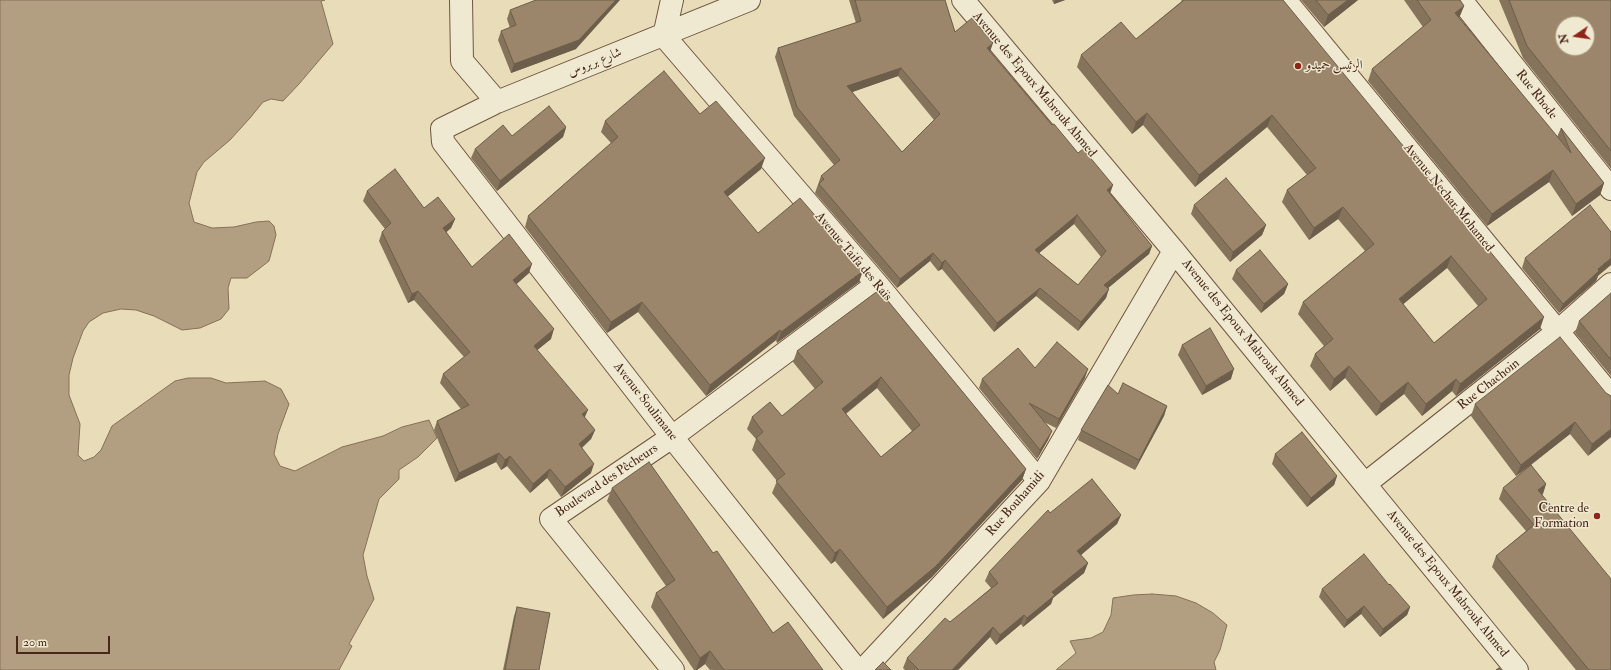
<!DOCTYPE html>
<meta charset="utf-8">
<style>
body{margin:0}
#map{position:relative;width:1611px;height:670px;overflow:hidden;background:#e8ddb8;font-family:"IM FELL Double Pica",serif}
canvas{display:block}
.north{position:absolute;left:1555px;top:16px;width:40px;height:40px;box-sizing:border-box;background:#f0e9d1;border:1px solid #ad9c87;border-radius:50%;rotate:257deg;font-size:11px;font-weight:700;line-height:16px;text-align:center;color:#482818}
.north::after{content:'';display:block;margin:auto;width:14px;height:18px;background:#8f2418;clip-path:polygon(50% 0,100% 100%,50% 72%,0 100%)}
.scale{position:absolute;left:16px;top:636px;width:94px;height:18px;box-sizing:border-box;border:2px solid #482818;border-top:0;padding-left:5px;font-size:12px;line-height:14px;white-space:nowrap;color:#482818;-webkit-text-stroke:3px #f0e9d1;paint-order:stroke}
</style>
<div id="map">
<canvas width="1611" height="670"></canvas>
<div class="north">N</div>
<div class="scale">20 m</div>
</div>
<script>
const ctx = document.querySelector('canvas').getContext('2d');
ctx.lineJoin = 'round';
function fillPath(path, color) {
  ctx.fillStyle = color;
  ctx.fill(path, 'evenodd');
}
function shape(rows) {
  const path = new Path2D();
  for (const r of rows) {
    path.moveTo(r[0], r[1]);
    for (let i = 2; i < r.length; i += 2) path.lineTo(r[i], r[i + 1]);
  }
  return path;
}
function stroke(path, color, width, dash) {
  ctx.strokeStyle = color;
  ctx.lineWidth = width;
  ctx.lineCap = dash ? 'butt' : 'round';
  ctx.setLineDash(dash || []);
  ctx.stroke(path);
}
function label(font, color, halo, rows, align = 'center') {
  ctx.font = font + ' "IM FELL Double Pica",Amiri,serif';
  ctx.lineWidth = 3;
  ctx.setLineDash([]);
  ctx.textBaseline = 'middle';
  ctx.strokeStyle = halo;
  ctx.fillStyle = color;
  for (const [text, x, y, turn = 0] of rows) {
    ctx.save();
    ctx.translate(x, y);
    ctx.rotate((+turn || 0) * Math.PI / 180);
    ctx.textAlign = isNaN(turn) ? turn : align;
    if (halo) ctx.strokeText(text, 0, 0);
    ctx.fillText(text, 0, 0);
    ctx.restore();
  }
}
const water = shape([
 [0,0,325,0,321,1,333,44,299,84,283,101,271,99,263,102,250,118,230,140,204,162,197,172,189,203,194,222,212,228,234,227,256,222,269,221,274,226,276,235,269,261,247,278,231,278,228,288,229,309,221,319,200,328,182,330,154,316,136,310,121,309,103,313,89,322,83,331,73,358,69,375,69,395,80,424,78,455,84,461,94,457,101,450,112,426,175,381,188,378,211,378,226,383,265,381,281,389,289,404,278,434,274,454,280,466,295,471,342,447,383,436,402,427,429,420,437,438,418,457,399,470,399,479,379,499,363,555,367,576,374,599,349,644,352,646,339,670,0,670,0,0],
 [1152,594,1176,596,1196,603,1213,613,1227,625,1220,650,1214,662,1216,670,1056,670,1076,653,1070,641,1091,638,1103,632,1111,615,1113,598,1133,595,1152,594]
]);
fillPath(water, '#b29f82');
stroke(water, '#886f58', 1);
const street = shape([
 [461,0,462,61,497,102],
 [672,0,664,36,877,284,1039,481],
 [749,0,497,102,442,129,443,142,672,437,857,670],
 [963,0,1174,251,1517,670],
 [1285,0,1611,396],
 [1461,0,1611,189],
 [1365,484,1557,332,1611,284],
 [673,670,551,519,672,437,877,284],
 [863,670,1039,481,1174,251]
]);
stroke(street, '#705540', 24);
stroke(street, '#f0e9d1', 22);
fillPath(shape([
 [849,0,945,0,955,32,990,51,1052,125,1078,153,1113,185,1110,194,1152,246,1149,254,1108,288,1106,298,1078,331,1036,296,994,332,942,269,938,271,930,261,897,288,815,193,821,176,834,165,794,116,775,57,778,48,856,23],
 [898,76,934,120,902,152,852,92],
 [1074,224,1101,257,1078,285,1039,253],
 [1052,0,1065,0,1054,4],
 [1181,0,1283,0,1540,329,1456,396,1452,391,1422,416,1404,394,1376,416,1345,378,1330,391,1310,366,1315,354,1324,346,1298,314,1303,302,1365,251,1338,219,1309,240,1282,202,1287,190,1307,175,1267,127,1195,187,1143,125,1132,134,1077,67,1081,55,1136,39,1182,1],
 [1447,268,1478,306,1434,343,1403,304],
 [1301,0,1358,0,1324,27],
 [1404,0,1460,0,1464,6,1459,18,1557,137,1561,128,1604,183,1600,195,1572,216,1549,182,1487,226,1368,81,1372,69,1423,27],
 [1499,0,1611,0,1611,169,1523,58],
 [510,10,576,49,511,73,498,40,501,31,510,28,507,19],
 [700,114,761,169,727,197,758,233,859,282,777,343,776,340,706,396,638,312,607,333,525,227,528,216,611,143,601,132,605,121],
 [566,128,563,137,497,191,471,158,475,149],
 [367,191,424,208,455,219,451,228,446,232,472,267,529,273,516,284,551,339,537,350,585,418,595,430,591,439,582,448,591,473,561,497,547,478,530,493,507,466,501,470,496,462,455,482,434,430,437,421,461,409,440,383,443,374,464,357,414,300,408,303,379,241,382,232,385,229,363,201],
 [1194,205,1266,225,1262,235,1230,262,1191,214],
 [1525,258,1598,276,1596,281,1559,313,1522,268],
 [1236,270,1288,284,1284,294,1261,313,1232,279],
 [879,290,1026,469,1022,480,932,577,883,619,835,561,831,564,772,493,777,481,752,450,756,439,747,429,752,417,782,416,815,389,793,362,797,351],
 [877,388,912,431,881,457,846,414],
 [1611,293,1611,376,1575,333,1579,321],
 [1182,345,1231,379,1202,395,1178,355],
 [1035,368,1085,378,1056,428,1044,422,1052,431,1048,440,1037,459,979,388,982,379],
 [1606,393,1611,396,1588,456,1570,434,1531,465,1546,484,1542,495,1611,670,1576,670,1492,567,1496,556,1526,531,1499,499,1503,488,1530,466,1516,476,1471,416,1475,404],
 [1118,394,1167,406,1164,416,1135,470,1078,440,1081,430],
 [1275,454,1337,476,1334,485,1307,507,1272,464],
 [612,488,713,553,773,633,823,670,710,670,705,664,697,670,694,670,651,607,656,593,666,586,607,501],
 [1050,513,1121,515,1117,524,1081,555,1088,563,1084,573,1053,598,1051,604,1023,627,1021,624,996,645,990,637,958,670,905,670,903,668,907,658,991,588,985,581,989,572],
 [1389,585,1410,607,1407,615,1380,637,1361,614,1344,628,1319,597,1322,589],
 [517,607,539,670,503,670,514,616]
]), '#85735c');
fillPath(shape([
 [616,0,620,0,576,49,511,73,514,64],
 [1055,0,1065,0,1054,4],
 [1348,0,1358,0,1324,27,1328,15],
 [1464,6,1459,18,1450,25,1455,13],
 [993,43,990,52,987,48],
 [901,68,898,76,844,95,847,86],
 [1147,113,1143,125,1132,134,1136,122],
 [1272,115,1267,127,1195,187,1199,175],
 [566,127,563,137,497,191,500,181],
 [765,158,761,169,720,203,724,192],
 [1553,170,1549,182,1487,226,1492,214],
 [1604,183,1600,195,1572,216,1576,204],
 [1113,185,1109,194,1107,190],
 [1343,207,1338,219,1309,240,1314,228],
 [1077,215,1074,224,1032,259,1035,250],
 [455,219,451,228,440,238,443,228],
 [1266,225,1262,235,1230,262,1233,252],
 [1152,246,1149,254,1101,294,1104,285],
 [933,253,930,261,897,288,900,279],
 [1451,256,1447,268,1395,311,1399,299],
 [1611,258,1611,265,1598,276,1596,281,1559,313,1563,304,1598,269],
 [945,260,942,269,938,271,942,263],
 [532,264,529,273,510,290,513,280],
 [863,271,859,282,777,343,781,332],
 [1288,284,1284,294,1261,313,1264,304],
 [1040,288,1036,296,994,332,997,323],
 [1109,289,1106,298,1078,331,1081,322],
 [418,291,414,300,408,303,412,294],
 [642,302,638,312,607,333,611,322],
 [1544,317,1540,329,1456,396,1460,384],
 [554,329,551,339,530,356,534,346],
 [780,330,776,340,706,396,710,385],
 [1349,366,1345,378,1330,391,1334,379],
 [1088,369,1085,378,1056,428,1059,419],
 [1234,369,1231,379,1202,395,1206,386],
 [881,377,877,388,837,420,842,409],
 [1456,379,1452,391,1422,416,1426,404],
 [1408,382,1404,394,1376,416,1381,404],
 [1167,406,1164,416,1135,470,1139,460],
 [588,410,584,419,582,414],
 [1575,422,1570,434,1516,476,1521,465],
 [1611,429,1611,437,1588,456,1592,444],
 [595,430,591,439,575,453,579,444],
 [1052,431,1048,440,1037,459,1040,450],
 [499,453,496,462,455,482,459,473],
 [510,456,507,466,501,470,505,460],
 [594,464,591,473,561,497,565,487],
 [550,469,547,478,530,493,533,484],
 [1026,469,1022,480,932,577,883,619,887,607],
 [1337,476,1334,485,1307,507,1311,498],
 [1546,484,1543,494,1534,501,1538,490],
 [1121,515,1117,524,1074,561,1077,551],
 [840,549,835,561,831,564,835,553],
 [1088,563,1084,573,1053,598,1051,604,1023,627,1027,618,1052,592],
 [1364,606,1361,614,1344,628,1347,620],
 [1410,607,1407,615,1380,637,1383,629],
 [1024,615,1021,624,996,645,1000,635],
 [993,627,990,637,958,670,952,670],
 [710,651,705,664,697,670,696,670,700,658]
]), '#6c5e4b');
const building = shape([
 [536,0,616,0,579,40,514,64,501,31,516,25,510,10,536,0],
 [855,0,945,0,955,32,972,18,993,43,987,48,1052,125,1054,124,1078,153,1083,149,1113,185,1107,190,1152,246,1104,285,1109,289,1081,322,1040,288,997,323,945,260,942,263,933,253,900,279,819,184,824,179,821,176,840,160,797,107,778,48,861,21,855,0],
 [901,68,940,114,902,152,847,86,901,68],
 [1077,215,1106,251,1078,285,1035,250,1077,215],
 [1184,0,1283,0,1544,317,1460,384,1456,379,1426,404,1408,382,1381,404,1349,366,1334,379,1315,354,1333,339,1303,302,1374,244,1343,207,1314,228,1287,190,1316,168,1272,115,1199,175,1147,113,1136,122,1081,55,1121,22,1136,39,1184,0],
 [1451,256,1487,299,1434,343,1399,299,1451,256],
 [1316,0,1348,0,1328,15,1316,0],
 [1417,0,1460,0,1464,6,1455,13,1571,153,1561,128,1604,183,1576,204,1553,170,1492,214,1372,69,1431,20,1417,0],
 [1509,0,1611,0,1611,151,1527,46,1509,0],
 [1563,24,1587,24,1587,48,1563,48,1563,24],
 [664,71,700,114,716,101,765,158,724,192,758,233,800,198,863,271,781,332,780,330,710,385,642,302,611,322,528,216,618,137,605,121,664,71],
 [549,106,566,127,500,181,475,149,503,125,512,136,549,106],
 [395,169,424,208,438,197,455,219,443,228,472,267,509,234,532,264,513,280,554,329,534,346,588,410,582,414,595,430,579,444,594,464,565,487,550,469,533,484,510,456,505,460,499,453,459,473,437,421,469,405,443,374,470,352,418,291,412,294,382,232,391,223,367,191,395,169],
 [1226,178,1266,225,1233,252,1194,205,1226,178],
 [1590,205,1611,232,1611,258,1598,269,1599,271,1563,304,1525,258,1590,205],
 [1260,250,1288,284,1264,304,1236,270,1260,250],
 [879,290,1026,469,936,566,887,607,840,549,835,553,776,481,785,474,756,438,763,432,752,417,770,402,782,416,823,382,797,351,879,290],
 [881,377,920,425,881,457,842,409,881,377],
 [1611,293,1611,360,1579,321,1611,293],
 [1210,328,1234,369,1206,386,1182,345,1210,328],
 [1560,337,1606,393,1611,396,1611,429,1592,444,1575,422,1521,465,1475,404,1560,337],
 [1057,342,1088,369,1059,419,1029,403,1052,431,1040,450,982,379,1018,348,1035,368,1057,342],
 [1123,383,1167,406,1139,460,1081,430,1108,385,1118,394,1123,383],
 [1302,432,1337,476,1311,498,1275,454,1302,432],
 [649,462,713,553,717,551,773,633,788,622,823,670,724,670,710,651,700,658,656,593,675,580,612,488,649,462],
 [1531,465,1546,484,1538,490,1611,579,1611,670,1589,670,1496,556,1534,525,1503,488,1531,465],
 [1092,479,1121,515,1077,551,1088,563,1052,592,1055,595,1027,618,1024,615,1000,635,993,627,952,670,919,670,907,658,945,618,950,622,998,583,989,572,1048,510,1050,513,1092,479],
 [1364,554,1389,585,1390,584,1410,607,1383,629,1364,606,1347,620,1322,589,1364,554],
 [517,607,550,613,539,670,505,670,517,607],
 [883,662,891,670,875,670,883,662],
 [1499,668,1501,670,1496,670,1499,668]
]);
fillPath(building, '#9b866b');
stroke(building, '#6c5e4b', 1);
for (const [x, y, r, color] of [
 [1298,66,4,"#8f2418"],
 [1597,516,4,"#8f2418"]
]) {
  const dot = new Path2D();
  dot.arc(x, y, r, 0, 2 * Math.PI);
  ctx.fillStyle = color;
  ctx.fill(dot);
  stroke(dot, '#f0e9d1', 1.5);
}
label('13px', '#482818', '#f0e9d1', [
 ["شارع بربروس",595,63,-22],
 ["Avenue des Epoux Mabrouk Ahmed",1034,85,50],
 ["Rue Rhode",1536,95,52],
 ["Avenue Nechar Mohamed",1448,198,51],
 ["Avenue Taifa des Raïs",853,257,50],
 ["Avenue des Epoux Mabrouk Ahmed",1242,333,51],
 ["Rue Chachoin",1489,385,-38],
 ["Avenue Soulimane",645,402,52],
 ["Boulevard des Pêcheurs",607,481,-34],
 ["Rue Bouhamidi",1016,504,-49],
 ["Avenue des Epoux Mabrouk Ahmed",1447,584,51]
]);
label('13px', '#482818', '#f0e9d1', [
 ["الرئيس حميدو",1306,66],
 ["Centre de",1589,509,"right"],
 ["Formation",1589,524,"right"]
], 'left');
</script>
